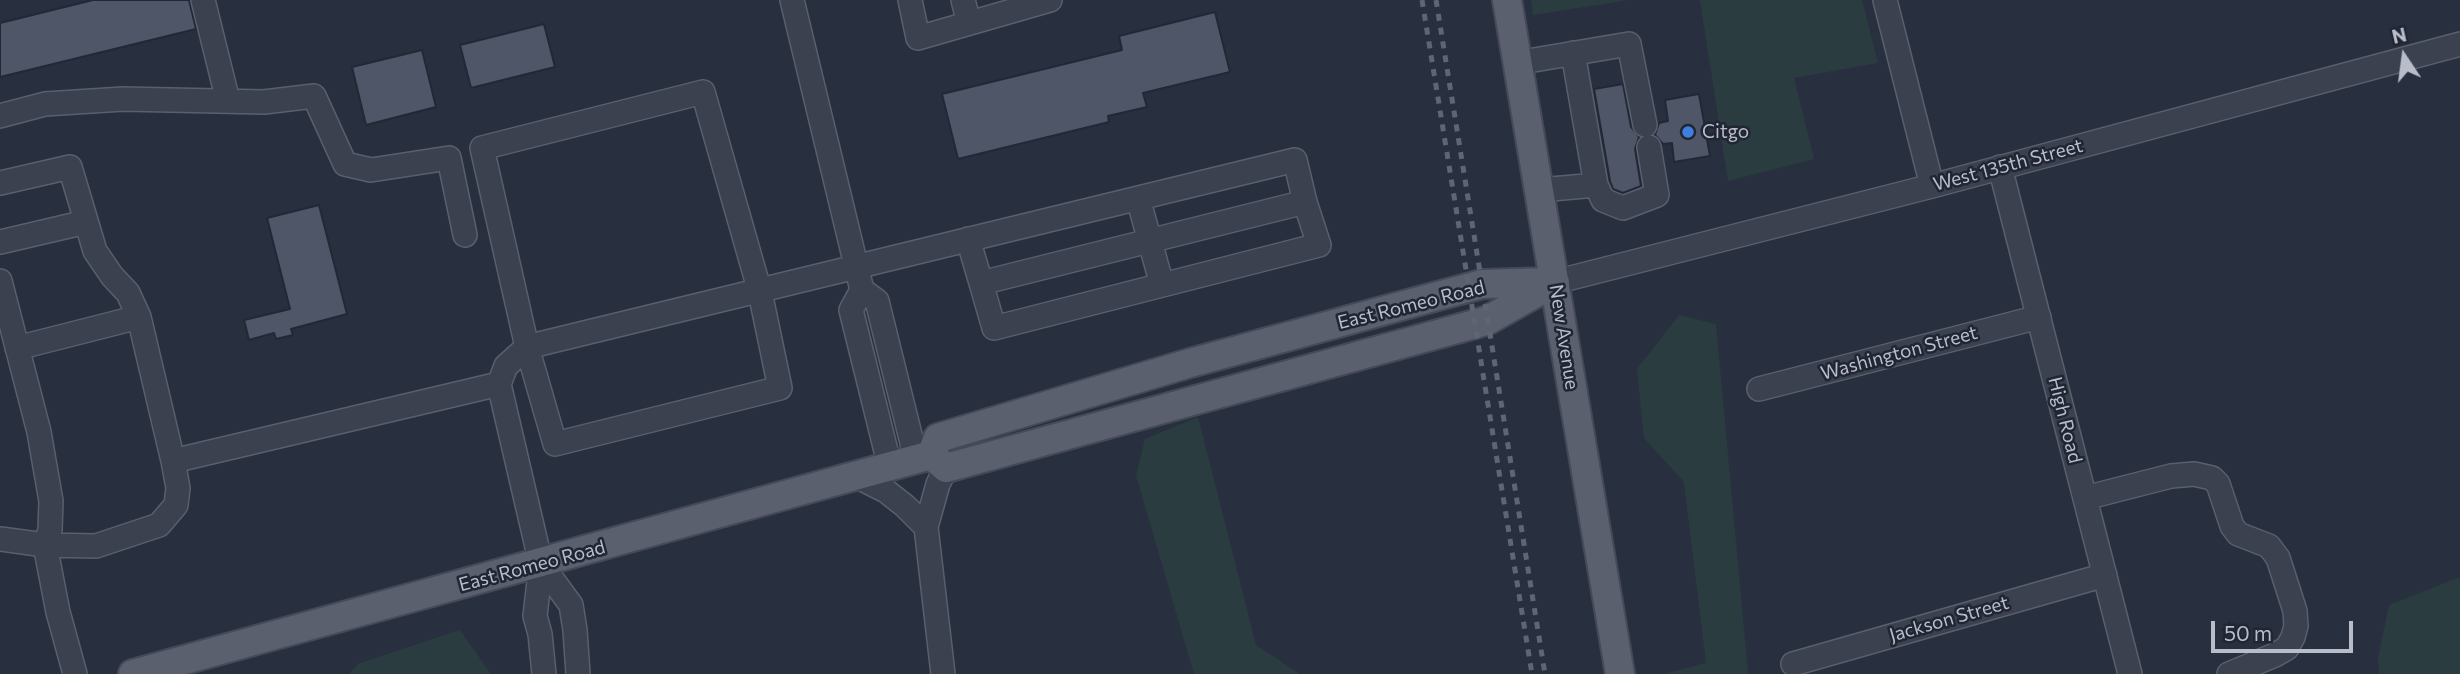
<!DOCTYPE html>
<style>
body{margin:0}
#map{position:relative;width:2460px;height:674px;overflow:hidden;background:#282f3f;font-family:Commissioner,sans-serif}
canvas{display:block}
.north{position:absolute;left:2369px;top:21px;width:70px;height:70px;-webkit-text-stroke:5px #212634;paint-order:stroke;rotate:347deg;font-size:19px;font-weight:700;line-height:28px;text-align:center;color:#b9bdc9}
.north::after{content:'';display:block;margin:auto;width:24px;height:32px;background:#b9bdc9;clip-path:polygon(50% 0,100% 100%,50% 72%,0 100%)}
.scale{position:absolute;left:2211px;top:621px;width:142px;height:32px;box-sizing:border-box;border:4px solid #b9bdc9;border-top:0;padding-left:9px;font-size:21px;line-height:24px;white-space:nowrap;color:#b9bdc9;-webkit-text-stroke:5px #212634;paint-order:stroke}
</style>
<div id="map">
<canvas width="2460" height="674"></canvas>
<div class="north">N</div>
<div class="scale">50 m</div>
</div>
<script>
const ctx = document.querySelector('canvas').getContext('2d');
ctx.lineJoin = 'round';
function fillPath(path, color) {
  ctx.fillStyle = color;
  ctx.fill(path, 'evenodd');
}
function shape(rows) {
  const path = new Path2D();
  for (const r of rows) {
    path.moveTo(r[0], r[1]);
    for (let i = 2; i < r.length; i += 2) path.lineTo(r[i], r[i + 1]);
  }
  return path;
}
function stroke(path, color, width, dash) {
  ctx.strokeStyle = color;
  ctx.lineWidth = width;
  ctx.lineCap = dash ? 'butt' : 'round';
  ctx.setLineDash(dash || []);
  ctx.stroke(path);
}
function label(font, color, halo, rows, align = 'center') {
  ctx.font = font + ' Commissioner,sans-serif';
  ctx.lineWidth = 5;
  ctx.setLineDash([]);
  ctx.textBaseline = 'middle';
  ctx.strokeStyle = halo;
  ctx.fillStyle = color;
  for (const [text, x, y, turn = 0] of rows) {
    ctx.save();
    ctx.translate(x, y);
    ctx.rotate((+turn || 0) * Math.PI / 180);
    ctx.textAlign = isNaN(turn) ? turn : align;
    if (halo) ctx.strokeText(text, 0, 0);
    ctx.fillText(text, 0, 0);
    ctx.restore();
  }
}
fillPath(shape([
 [1531,0,1629,0,1533,15],
 [1700,0,1862,0,1878,63,1794,78,1814,159,1728,181],
 [1679,315,1716,324,1748,674,1664,674,1706,663,1684,482,1644,438,1637,369],
 [1198,417,1256,645,1300,674,1194,674,1136,475,1145,439],
 [2460,577,2460,674,2379,674,2378,658,2389,605],
 [460,630,491,674,349,674,358,664]
]), '#2b3c41');
const building = shape([
 [93,0,189,0,196,29,0,77,0,23,93,0],
 [1215,12,1230,72,1143,93,1147,107,1108,116,1109,122,958,159,942,94,1122,50,1119,36,1215,12],
 [544,24,555,67,471,88,460,45,544,24],
 [422,50,436,107,366,125,352,67,422,50],
 [1623,84,1631,127,1639,137,1635,149,1641,186,1623,193,1613,189,1610,181,1594,89,1623,84],
 [1699,94,1710,156,1674,162,1672,143,1663,144,1655,135,1659,123,1668,121,1665,100,1699,94],
 [319,205,347,314,291,329,293,335,276,339,274,333,249,340,244,320,290,309,267,218,319,205]
]);
fillPath(building, '#4f5667');
stroke(building, '#232836', 2);
const minor = shape([
 [203,0,228,101],
 [792,0,862,290,877,301,916,459],
 [910,0,918,38,1050,0],
 [963,0,969,23],
 [1885,0,1932,186],
 [1573,53,1596,185],
 [1516,63,1629,44,1645,125],
 [703,92,760,292,780,388,555,444,527,347,482,148,703,92],
 [0,116,45,104,123,99,264,102,314,96,345,164,371,170,449,158,465,235],
 [2000,167,2130,674],
 [0,183,70,167,95,251,112,276,128,293,139,317,173,461,499,384],
 [1540,190,1596,185,1603,200,1623,208,1657,195,1649,147],
 [1138,198,1162,285],
 [968,239,981,283,1305,202],
 [0,242,86,222],
 [0,281,39,432,51,501,50,530,45,545,96,546,159,525,176,505,178,488,173,461],
 [1555,282,1932,186,2460,44],
 [862,290,851,310,890,467],
 [17,348,139,317],
 [1759,389,2039,317],
 [856,476,886,491,905,506,926,527],
 [2085,498,2171,476,2194,474,2212,478,2218,484,2232,526,2238,534,2269,546,2278,558,2295,611,2296,626,2293,637,2287,648,2275,655,2229,674],
 [0,539,45,545,58,612,75,674],
 [541,564,571,605,575,630,578,674],
 [1793,664,2105,575],
 [544,674,540,634,535,616,541,564,499,384,506,366,527,347,1295,160,1305,202,1319,245,994,328,981,283],
 [943,674,926,527,938,484,946,468]
]);
const major = shape([
 [1507,0,1620,674],
 [931,455,946,468,1475,324,1488,320,1555,282],
 [931,455,938,438,1190,363,1482,284,1549,282],
 [133,674,931,455]
]);
stroke(minor, '#5a5f6c', 26);
stroke(major, '#464a58', 32);
stroke(minor, '#3c414f', 23);
stroke(major, '#5b606f', 28);
stroke(shape([
 [1422,0,1532,674],
 [1436,0,1545,674]
]), '#5f6575', 5, [7, 7]);
for (const [x, y, r, color] of [
 [1688,132,7,"#3f7fe0"]
]) {
  const dot = new Path2D();
  dot.arc(x, y, r, 0, 2 * Math.PI);
  ctx.fillStyle = color;
  ctx.fill(dot);
  stroke(dot, '#212634', 2.5);
}
label('19px', '#b9bdc9', '#212634', [
 ["Citgo",1702,132]
], 'left');
label('19px', '#b9bdc9', '#212634', [
 ["West 135th Street",2008,165,-15],
 ["East Romeo Road",1411,305,-14],
 ["New Avenue",1564,337,81],
 ["Washington Street",1899,353,-15],
 ["High Road",2065,420,76],
 ["East Romeo Road",532,566,-15],
 ["Jackson Street",1949,619,-16]
]);
</script>
